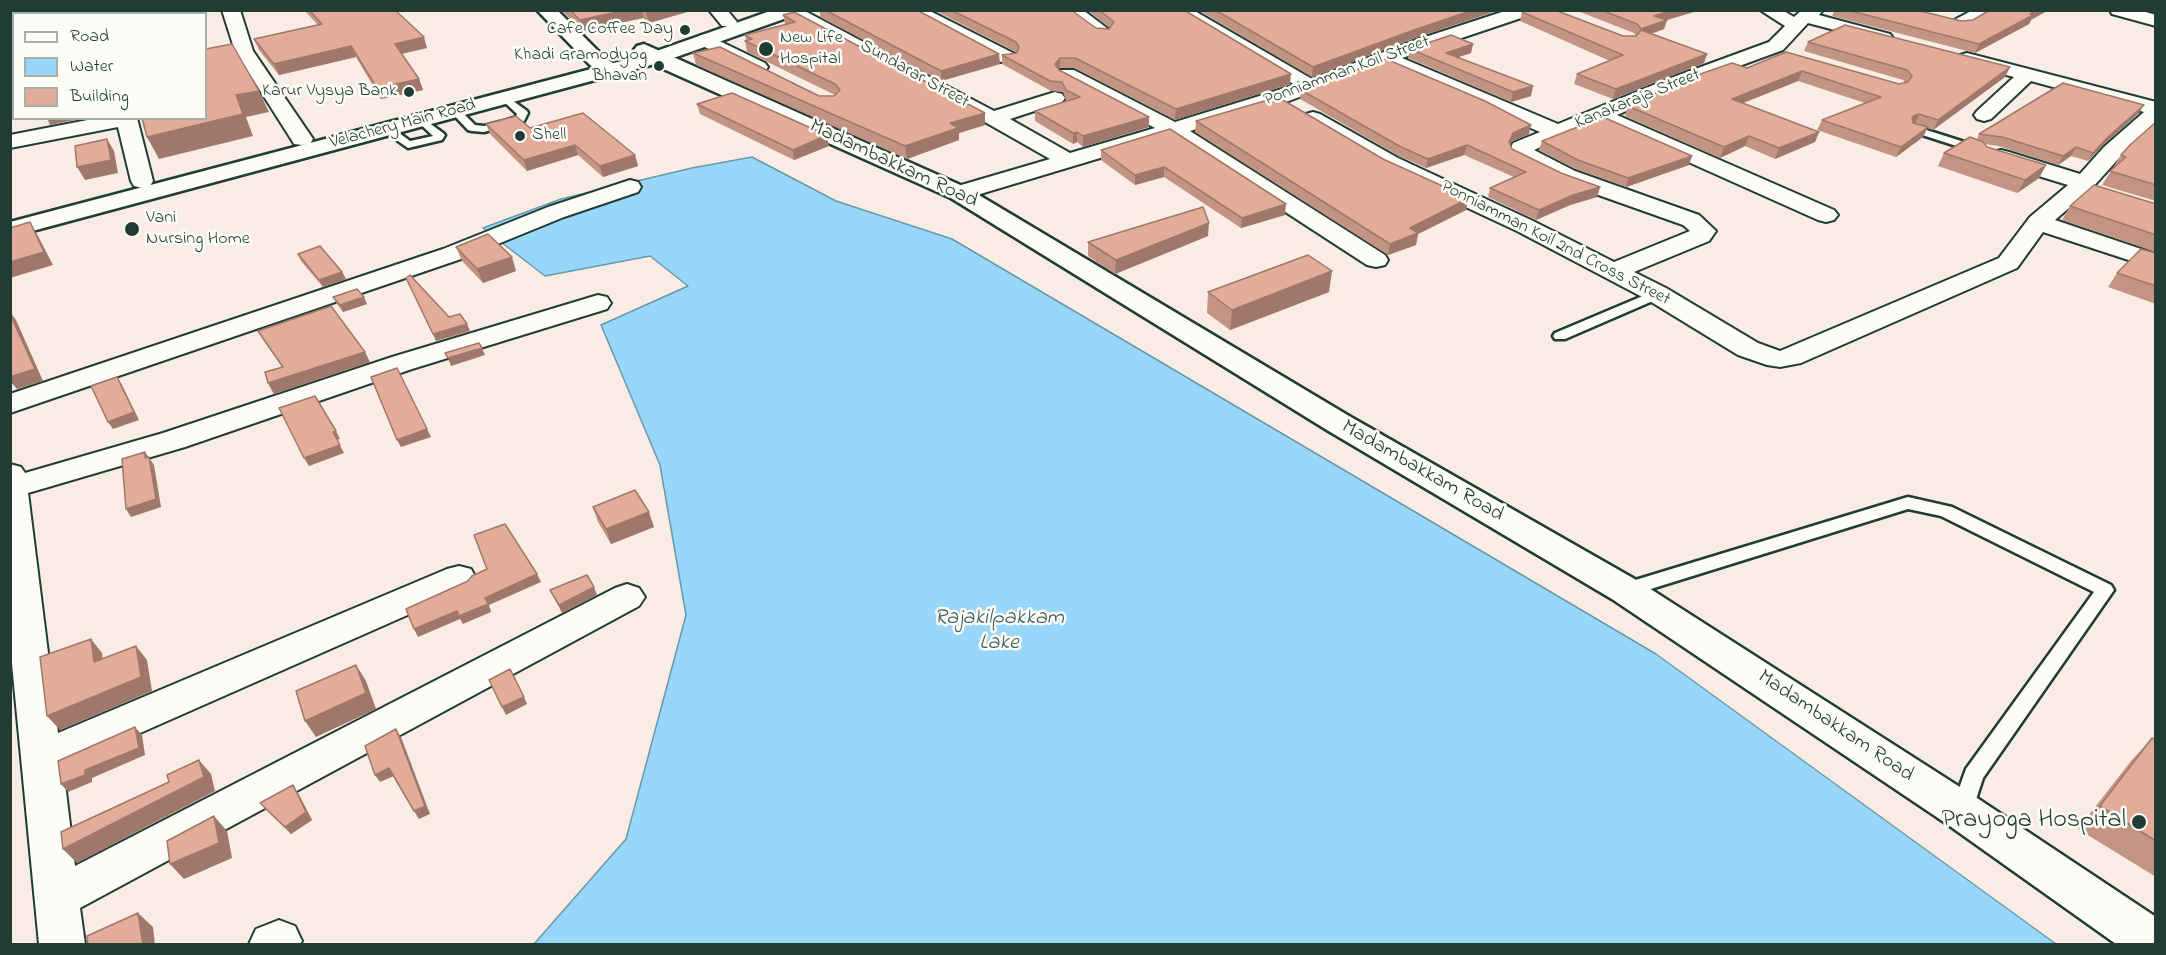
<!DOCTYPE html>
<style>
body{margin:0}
#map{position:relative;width:2166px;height:955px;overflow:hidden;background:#f8ece4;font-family:"Indie Flower",sans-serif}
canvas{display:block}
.frame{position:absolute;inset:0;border:12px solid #1f3d34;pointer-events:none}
.legend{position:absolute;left:12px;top:12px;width:195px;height:108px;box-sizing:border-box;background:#fdfcf7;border:2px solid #a4b0a9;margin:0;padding:8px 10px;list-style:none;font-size:18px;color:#1f3d34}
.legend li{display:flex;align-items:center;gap:12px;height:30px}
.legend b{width:30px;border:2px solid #a4b0a9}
</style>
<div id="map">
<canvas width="2166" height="955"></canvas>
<div class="frame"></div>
<ul class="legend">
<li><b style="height:8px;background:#fdfcf7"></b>Road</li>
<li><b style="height:16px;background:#99d7fa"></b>Water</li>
<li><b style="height:16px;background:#e3ac99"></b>Building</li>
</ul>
</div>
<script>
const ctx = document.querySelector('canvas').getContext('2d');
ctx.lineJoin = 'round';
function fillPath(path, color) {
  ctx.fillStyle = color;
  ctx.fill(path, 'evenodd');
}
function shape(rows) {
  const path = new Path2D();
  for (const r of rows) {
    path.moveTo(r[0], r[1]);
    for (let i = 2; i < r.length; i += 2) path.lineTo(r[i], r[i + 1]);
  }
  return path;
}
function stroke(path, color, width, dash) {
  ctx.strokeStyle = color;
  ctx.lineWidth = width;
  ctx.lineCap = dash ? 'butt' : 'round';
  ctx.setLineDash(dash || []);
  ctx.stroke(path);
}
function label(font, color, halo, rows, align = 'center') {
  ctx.font = font + ' "Indie Flower",sans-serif';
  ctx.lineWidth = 5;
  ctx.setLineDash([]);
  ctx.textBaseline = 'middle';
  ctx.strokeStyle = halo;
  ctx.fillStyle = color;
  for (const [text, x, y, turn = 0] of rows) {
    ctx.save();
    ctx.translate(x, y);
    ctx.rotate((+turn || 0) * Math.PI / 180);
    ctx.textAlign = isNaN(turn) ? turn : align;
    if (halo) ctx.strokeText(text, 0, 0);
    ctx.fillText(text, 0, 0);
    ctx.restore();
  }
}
const water = shape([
 [752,157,836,201,952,239,1656,654,2056,944,534,944,626,839,686,615,660,465,601,325,688,286,650,256,545,276,483,228,561,199,692,168,752,157]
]);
fillPath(water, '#99d7fa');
stroke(water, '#6899ab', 1.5);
const lane = shape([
 [505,95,527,111,528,113,524,121,484,132,472,131,468,130,450,111,451,109,459,109,475,125,484,126,504,121,516,117,517,114,500,98,505,95],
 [421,117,443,133,445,135,442,140,408,148,381,129,383,127,391,127,410,141,433,136,416,120,421,117],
 [1914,126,1983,148,1985,150,1983,152,1975,152,1910,131,1908,129,1914,126],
 [1657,290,1664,294,1662,297,1565,339,1555,339,1553,336,1555,333,1657,290],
 [1908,497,1952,507,2111,585,2114,590,1983,778,1970,818,1962,820,1954,818,1951,811,1966,769,2094,592,1941,516,1908,509,1625,597,1619,595,1616,590,1619,585,1908,497]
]);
const street = shape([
 [96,10,114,10,114,14,96,14,96,10],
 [222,10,240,10,253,51,313,139,310,144,302,145,294,144,291,139,235,51,222,10],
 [709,10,727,10,737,22,734,26,722,26,709,10],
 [803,10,994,111,1055,92,1062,94,1065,98,1062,102,1010,119,1070,153,1155,128,1060,78,1057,74,1060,70,1074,70,1175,122,1295,85,1172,10,1193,10,1312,79,1413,41,1508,10,1535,10,1533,14,1402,58,1558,124,1668,79,1769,42,1785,26,1760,10,1782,10,1794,17,1802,10,1823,10,1819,15,1890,34,1893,38,1890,42,1884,43,1808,23,1783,50,1682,87,1617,115,1834,210,1838,215,1834,220,1826,222,1818,220,1599,122,1534,150,1575,171,1699,215,1716,231,1709,241,1634,272,1666,288,1758,343,1780,351,1999,258,2030,217,2068,185,1993,162,1990,157,1993,152,2001,150,2009,152,2080,174,2104,147,2144,112,2031,81,1991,119,1984,121,1977,119,1974,115,1977,111,2014,77,1960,63,1958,59,1960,55,1967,53,2156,102,2156,124,2120,157,2092,188,2055,220,2156,254,2156,269,2043,232,2017,268,1801,363,1780,367,1767,365,1738,355,1648,300,1517,231,1382,168,1306,122,1303,118,1306,114,1313,112,1320,114,1398,158,1533,221,1614,262,1690,231,1683,225,1559,181,1512,157,1509,152,1513,143,1540,132,1385,65,1286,102,1190,131,1385,255,1388,260,1385,265,1376,267,1367,265,1170,137,967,198,959,200,951,198,948,193,951,188,1050,159,934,93,785,15,782,11,803,10],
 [905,10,928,10,1015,54,1017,58,1015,62,1001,62,905,10],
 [1062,10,1083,10,1112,32,1109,36,1097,36,1062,10],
 [1973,10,1996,10,1968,27,1956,27,1953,23,1956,19,1973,10],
 [2110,10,2139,10,2156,15,2156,26,2112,14,2110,10],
 [10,33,14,33,14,43,10,43,10,33],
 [705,34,765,63,768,67,765,71,758,73,751,71,699,44,696,40,699,36,705,34],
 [98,118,137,118,153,181,150,186,142,188,134,186,131,181,118,127,10,148,10,135,98,118],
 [630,180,638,182,641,187,638,192,564,217,461,259,10,413,10,394,443,249,548,207,630,180],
 [598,295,607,297,611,303,607,309,412,369,185,447,28,493,58,733,447,569,459,566,471,569,476,578,471,587,63,767,75,866,615,588,627,584,639,588,645,597,639,606,80,908,85,944,39,944,10,643,10,464,21,467,25,473,163,433,392,357,598,295],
 [279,920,295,926,302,941,300,944,249,944,256,929,279,920]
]);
const secondary = shape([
 [537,10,557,10,604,57,617,66,620,70,617,74,603,74,590,65,537,10],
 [644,44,967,188,1349,416,1638,581,1977,798,2156,917,2156,944,2116,944,1947,824,1612,599,1327,430,951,198,648,62,634,50,637,46,644,44]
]);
const primary = shape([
 [773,10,801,10,798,14,662,62,10,237,10,222,648,54,773,10]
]);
stroke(lane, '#1f3d34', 5);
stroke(street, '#1f3d34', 4);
stroke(secondary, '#1f3d34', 5);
stroke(primary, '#1f3d34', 5);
fillPath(lane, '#fdfcf7');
fillPath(street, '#fdfcf7');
fillPath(secondary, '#fdfcf7');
fillPath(primary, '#fdfcf7');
fillPath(shape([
 [304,10,395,10,427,48,402,54,419,79,423,90,381,99,356,57,279,75,259,50,254,39,318,25],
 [561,10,694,10,649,23,643,18,583,31],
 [820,10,917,10,1000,64,941,81,820,17],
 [934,10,1071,10,1096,28,1109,29,1110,28,1087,10,1184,10,1290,84,1175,120,1075,68,1060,68,1058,70,1149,127,1083,147,1077,142,1073,144,1035,121,1035,111,1068,101,1066,100,1063,92,1051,91,1002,64,1002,55,1017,53,1016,52],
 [1198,10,1499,10,1412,39,1312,77],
 [1575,10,1700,10,1667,20,1664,29,1651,34,1707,54,1704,63,1613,99,1574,84,1577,74,1610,61,1520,21,1522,12,1623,36,1636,36,1634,33],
 [1835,10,1916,10,1961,21,2031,20,2029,24,1975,53,1832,16],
 [783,15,985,113,985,125,959,133,959,140,907,159,696,65,693,53,819,96,834,96,835,95,747,52,745,41,746,40,745,35,785,24],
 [1808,42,2010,67,2005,77,1933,130,1927,128,1923,137,1896,157,1817,130,1822,120,1865,103,1798,81,1743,103,1819,132,1815,142,1775,159,1745,146,1720,158,1625,116,1628,106,1747,68,1786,52,1899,84,1905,83,1903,80,1804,51],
 [1473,44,1471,53,1458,57,1531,96,1511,102,1408,58,1410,49],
 [1301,90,1529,134,1511,142,1510,144,1512,149,1561,173,1600,187,1597,197,1570,205,1536,220,1488,197,1490,188,1514,177,1464,155,1426,168,1399,156,1300,99],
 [697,104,829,146,794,160,700,114],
 [2139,113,2103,145,2088,161,2071,156,2058,165,1998,146,1985,144,1987,147,2046,165,2039,178,2017,193,1938,166,1944,153,1977,140,1979,134],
 [1196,121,1383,159,1469,198,1466,210,1418,234,1416,245,1388,255,1195,132],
 [2156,122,2156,201,2102,185,2121,155],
 [486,124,530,128,635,155,638,166,603,177,578,155,527,171,490,134],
 [1170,129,1285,215,1241,228,1164,177,1135,185,1101,160,1101,150],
 [1542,141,1689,165,1626,187,1576,169,1539,150],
 [2156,204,2156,252,2062,220,2070,206],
 [1208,236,1115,274,1088,256,1088,242],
 [456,247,516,271,483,283,462,261],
 [2156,253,2156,304,2108,287,2117,273],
 [298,254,342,272,346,279,323,287,301,261],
 [1208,292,1329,292,1230,330,1207,313],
 [333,297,367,304,343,312,337,304],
 [258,331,370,362,274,394,268,383,282,367,264,341],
 [593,507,654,527,611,544,598,522],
 [550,590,597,595,562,613],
 [2152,738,2156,740,2156,877,2078,829,2131,761],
 [298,793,312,820,291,834,266,810,260,803]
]), '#c39484');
fillPath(shape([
 [626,10,642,10,643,18,583,31,580,20],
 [650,10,694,10,649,23,646,12],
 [1473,10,1499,10,1412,39,1312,77,1313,67,1414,30],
 [1672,10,1700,10,1667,20,1664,29,1638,38,1641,29,1654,16],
 [2037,10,2049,10,2031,20,2029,24,1975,53,1979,44],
 [424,37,427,48,399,54,395,44],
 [1473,44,1471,53,1444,62,1446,53],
 [351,46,356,57,279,75,274,64],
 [999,54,1000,64,941,81,941,71],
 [1707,54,1704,63,1613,99,1616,89],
 [1060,58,1060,68,1055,74,1055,64],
 [2010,67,2005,77,1933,130,1938,120],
 [1802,71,1798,81,1728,109,1732,99],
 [1291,74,1290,84,1175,120,1176,109],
 [419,79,423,90,381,99,377,88],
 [1533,86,1531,96,1511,102,1513,92],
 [259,91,269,112,246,117,253,136,159,159,147,137,236,95],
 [2144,105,2139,113,2103,145,2088,161,2093,153,2108,137],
 [985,113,985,125,959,133,959,140,907,159,905,146,950,123],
 [1919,114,1915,124,1907,127,1912,117],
 [1149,117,1149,127,1083,147,1083,136],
 [47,118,84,118,50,125],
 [1531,125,1529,134,1511,142,1507,151,1509,142,1513,133],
 [1928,127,1923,137,1896,157,1901,147],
 [1077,132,1077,142,1073,144,1073,133],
 [1819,132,1815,142,1775,159,1779,148],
 [827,135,829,146,794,160,793,150],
 [1749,136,1745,146,1720,158,1724,147],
 [107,139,114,151,118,173,85,180,77,167],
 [575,145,578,155,527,171,524,160],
 [1467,145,1464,155,1426,168,1428,159],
 [2076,147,2071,156,2058,165,2063,156],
 [635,155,638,166,603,177,600,166],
 [1692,156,1689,165,1626,187,1628,178],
 [2046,165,2039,178,2017,193,2025,180],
 [1164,167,1164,177,1135,185,1135,175],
 [1600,187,1597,197,1570,205,1536,220,1539,210,1573,195],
 [1469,198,1466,210,1418,234,1416,245,1388,255,1390,244,1410,228],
 [1286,204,1285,215,1241,228,1242,218],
 [30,222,38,236,53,265,10,278,10,262],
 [1209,223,1208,236,1115,274,1116,260],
 [512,257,516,271,483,283,477,269],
 [1332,271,1329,292,1230,330,1232,310],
 [342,272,346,279,323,287,319,280],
 [364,297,367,304,343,312,340,305],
 [10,312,16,320,43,381,17,389,10,381],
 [467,324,470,331,436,341,433,334],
 [482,348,485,355,451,366,448,358],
 [365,352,370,362,274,394,268,383],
 [117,377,122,385,139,420,113,429,108,422],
 [427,429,431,437,401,447,397,440],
 [336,431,340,439,337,440,344,453,309,466,304,458,333,432],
 [145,452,154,465,161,507,131,517,126,509,145,458],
 [649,512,654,527,611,544,606,529],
 [537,574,541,582,489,605,491,612,463,624,460,619,418,637,414,629],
 [594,587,597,595,562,613,559,605],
 [91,639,102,653,105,676,94,662],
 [136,646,147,660,152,691,60,730,47,716],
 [356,665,366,681,376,709,316,737,305,721],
 [524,697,527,704,506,715,502,707],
 [135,727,142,735,145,755,92,778,92,782,68,792,61,784,85,770],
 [396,729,401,737,430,814,419,819,414,811],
 [199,760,211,774,215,791,77,863,63,849,204,777],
 [389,768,394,776,380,782,375,775],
 [293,785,298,793,312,820,291,834,285,827],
 [214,816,227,831,232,858,184,879,170,864],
 [138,913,153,927,155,945,143,945]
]), '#9f786b');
const building = shape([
 [309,10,395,10,424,37,395,44,419,79,377,88,351,46,274,64,254,39,322,24,309,10],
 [570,10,626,10,580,20,570,10],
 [825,10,917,10,999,54,941,71,825,10],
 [951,10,1071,10,1096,28,1109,29,1114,22,1099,10,1184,10,1291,74,1176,109,1075,58,1060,58,1055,64,1059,70,1149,117,1083,136,1077,132,1073,133,1035,111,1080,97,1066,90,1062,82,1050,81,1002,55,1017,53,1019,47,1016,42,951,10],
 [1215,10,1473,10,1414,30,1313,67,1215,10],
 [1525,10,1555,10,1623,36,1636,36,1641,30,1707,54,1616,89,1577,74,1623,55,1522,12,1525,10],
 [1601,10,1672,10,1654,16,1667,20,1641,29,1637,24,1601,10],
 [1847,10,1916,10,1961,21,1973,20,1990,10,2037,10,2030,14,2033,15,1979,44,1847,10],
 [794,12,985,113,950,123,958,128,905,146,693,53,720,47,819,96,834,96,840,90,835,84,745,41,752,39,745,35,795,22,783,15,794,12],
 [1845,25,2010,67,1938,120,1919,114,1912,117,1913,123,1928,127,1901,147,1822,120,1881,97,1802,71,1732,99,1819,132,1779,148,1749,136,1724,147,1628,106,1686,79,1732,63,1747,68,1786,52,1899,84,1908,82,1912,76,1907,70,1808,42,1845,25],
 [1451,35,1473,44,1446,53,1533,86,1513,92,1410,49,1451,35],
 [232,44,259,91,236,95,243,114,147,137,142,118,206,118,206,49,232,44],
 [1386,59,1485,101,1531,125,1513,133,1509,142,1512,149,1561,173,1600,187,1573,195,1539,210,1490,188,1526,172,1467,145,1428,159,1401,147,1301,90,1386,59],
 [2063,83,2144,105,2108,137,2093,153,2076,147,2063,156,2002,137,1979,134,2063,83],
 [732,93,827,135,793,150,697,104,732,93],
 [1278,97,1383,159,1469,198,1410,228,1418,233,1390,244,1196,121,1278,97],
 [583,113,635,155,600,166,575,145,524,160,486,124,516,116,530,128,583,113],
 [1603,117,1692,156,1628,178,1578,160,1542,141,1603,117],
 [2156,122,2156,185,2110,171,2126,157,2121,155,2130,145,2156,122],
 [1170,129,1286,204,1242,218,1164,167,1135,175,1101,150,1170,129],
 [1970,137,1983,142,1987,147,2046,165,2025,180,1944,153,1970,137],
 [107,139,111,160,77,167,75,146,107,139],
 [2094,185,2156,204,2156,235,2070,206,2094,185],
 [1203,207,1209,223,1116,260,1088,242,1203,207],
 [30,222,44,252,10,262,10,228,30,222],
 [488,234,512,257,477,269,456,247,488,234],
 [320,246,342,272,319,280,298,254,320,246],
 [2141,249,2156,253,2156,286,2117,273,2141,249],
 [1308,255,1332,271,1232,310,1208,292,1308,255],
 [410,275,449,317,460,314,467,324,433,334,406,278,410,275],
 [357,289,364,297,340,305,333,297,357,289],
 [331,306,365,352,268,383,265,372,283,367,258,331,331,306],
 [10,314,35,369,10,377,10,314],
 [479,343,482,348,448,358,445,353,479,343],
 [397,368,427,429,397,440,371,377,397,368],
 [117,377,134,412,108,422,91,386,117,377],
 [315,396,336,431,333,432,340,445,304,458,279,408,315,396],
 [145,452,145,458,149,457,156,499,126,509,122,459,145,452],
 [635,490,649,512,606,529,593,507,635,490],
 [505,524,537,574,485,598,488,604,459,616,457,611,414,629,406,609,468,581,472,576,487,569,474,535,505,524],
 [587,575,594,587,559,605,550,590,587,575],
 [91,639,94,662,136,646,141,677,47,716,40,657,91,639],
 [356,665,366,693,305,721,296,691,356,665],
 [510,669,524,697,502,707,489,680,510,669],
 [135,727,139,748,85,770,85,775,61,784,58,761,135,727],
 [396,729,425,806,414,811,389,768,375,775,365,746,396,729],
 [2152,738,2156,740,2156,841,2100,806,2152,738],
 [199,760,204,777,63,849,61,832,169,782,167,775,199,760],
 [293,785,306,812,285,827,260,803,293,785],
 [214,816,219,843,170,864,167,841,214,816],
 [138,913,143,945,88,945,87,936,138,913]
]);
fillPath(building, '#e3ac99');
stroke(building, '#9f786b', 1.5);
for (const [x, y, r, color] of [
 [685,30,6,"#1f3d34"],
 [766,49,8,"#1f3d34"],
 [659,66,6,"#1f3d34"],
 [409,92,6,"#1f3d34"],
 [520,136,6,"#1f3d34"],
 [132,229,8,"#1f3d34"],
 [2139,822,8,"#1f3d34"]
]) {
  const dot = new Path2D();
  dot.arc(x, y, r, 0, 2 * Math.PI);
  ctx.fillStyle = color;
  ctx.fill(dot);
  stroke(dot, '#fdfcf7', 2);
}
label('18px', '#1f3d34', '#fdfcf7', [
 ["Cafe Coffee Day",673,30],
 ["New Life",780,39,"left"],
 ["Hospital",780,60,"left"],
 ["Khadi Gramodyog",647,56],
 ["Bhavan",647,77],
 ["Karur Vysya Bank",397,92],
 ["Shell",532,136,"left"],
 ["Vani",146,219,"left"],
 ["Nursing Home",146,240,"left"]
], 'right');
label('18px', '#1f3d34', '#fdfcf7', [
 ["Ponniamman Koil Street",1347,72,-20],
 ["Sundarar Street",914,75,29],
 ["Kanakaraja Street",1638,100,-22],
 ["Velachery Main Road",403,125,-15],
 ["Ponniamman Koil 2nd Cross Street",1555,244,27]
]);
label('21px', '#1f3d34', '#fdfcf7', [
 ["Madambakkam Road",893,165,25],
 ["Madambakkam Road",1422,472,30],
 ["Madambakkam Road",1835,727,34]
]);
label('italic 22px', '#375c5c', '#fdfcf7', [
 ["Rajakilpakkam",999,619],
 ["Lake",999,644]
]);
label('26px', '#1f3d34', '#fdfcf7', [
 ["Prayoga Hospital",2126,822]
], 'right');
</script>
